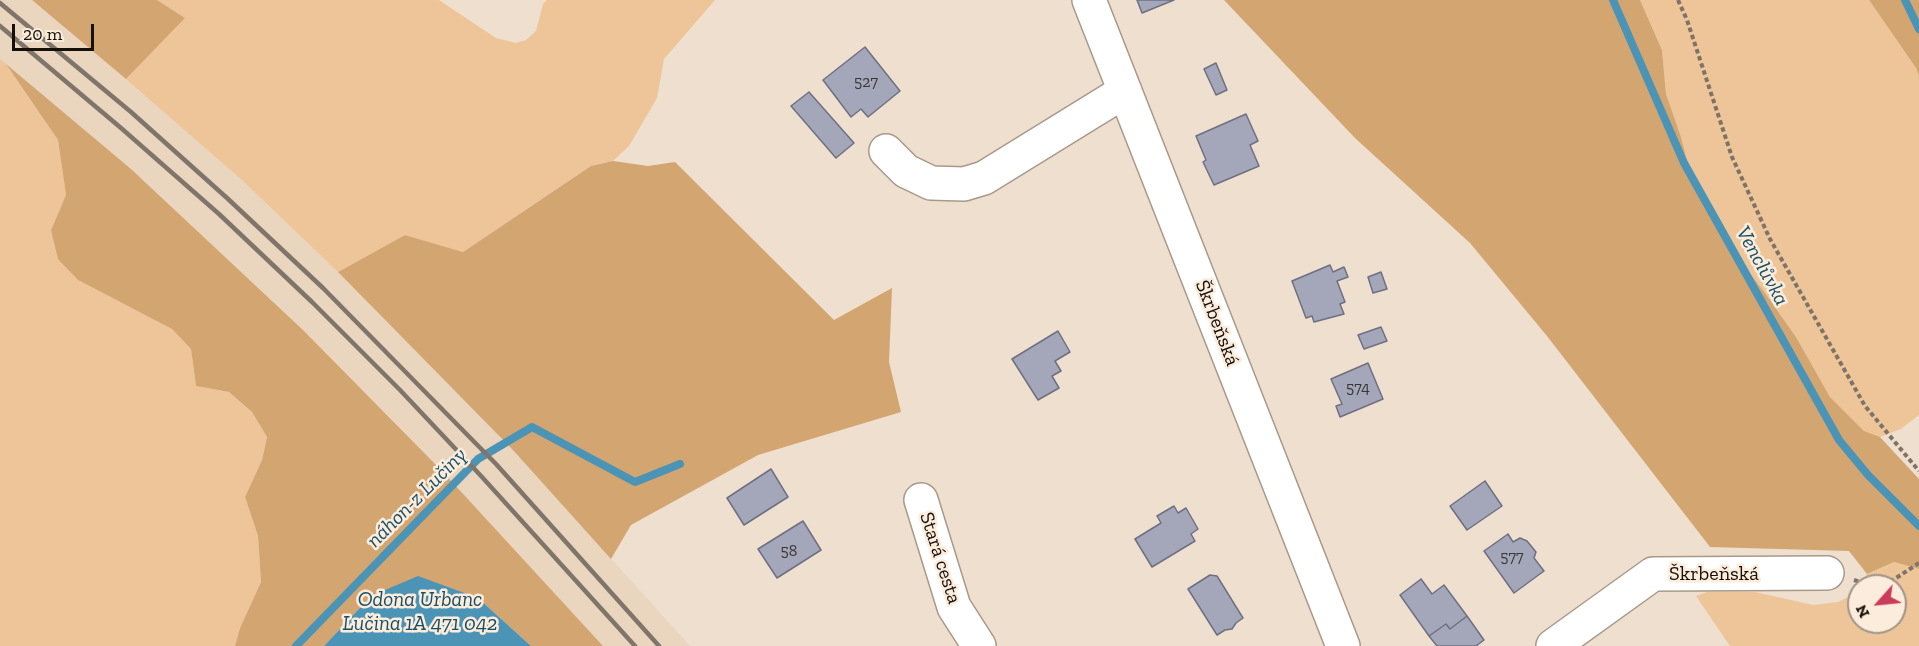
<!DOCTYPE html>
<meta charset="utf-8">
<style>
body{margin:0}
#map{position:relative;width:1919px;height:646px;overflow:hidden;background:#efdfcf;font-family:"Zilla Slab",serif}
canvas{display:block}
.north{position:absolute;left:1847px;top:574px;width:60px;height:60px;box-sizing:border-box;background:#fcecdc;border:2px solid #a09488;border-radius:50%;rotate:243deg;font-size:16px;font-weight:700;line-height:24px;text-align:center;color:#15100a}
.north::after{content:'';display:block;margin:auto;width:21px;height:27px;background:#cb3b5b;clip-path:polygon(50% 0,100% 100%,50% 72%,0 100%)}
.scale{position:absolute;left:12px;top:24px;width:82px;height:27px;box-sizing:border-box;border:3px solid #15100a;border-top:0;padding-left:8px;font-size:18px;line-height:21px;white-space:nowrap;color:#15100a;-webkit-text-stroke:4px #fcecdc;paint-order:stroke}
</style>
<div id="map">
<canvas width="1919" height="646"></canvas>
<div class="north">N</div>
<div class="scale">20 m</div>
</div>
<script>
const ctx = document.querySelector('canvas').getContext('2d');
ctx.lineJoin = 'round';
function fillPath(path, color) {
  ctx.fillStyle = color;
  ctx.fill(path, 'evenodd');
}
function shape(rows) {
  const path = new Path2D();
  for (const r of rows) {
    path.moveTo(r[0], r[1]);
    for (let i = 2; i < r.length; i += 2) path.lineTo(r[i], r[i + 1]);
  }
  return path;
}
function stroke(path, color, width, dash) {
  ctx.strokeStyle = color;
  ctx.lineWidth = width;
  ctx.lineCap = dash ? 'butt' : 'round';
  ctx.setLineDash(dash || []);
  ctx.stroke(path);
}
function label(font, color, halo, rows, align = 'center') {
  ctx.font = font + ' "Zilla Slab",serif';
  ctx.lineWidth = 5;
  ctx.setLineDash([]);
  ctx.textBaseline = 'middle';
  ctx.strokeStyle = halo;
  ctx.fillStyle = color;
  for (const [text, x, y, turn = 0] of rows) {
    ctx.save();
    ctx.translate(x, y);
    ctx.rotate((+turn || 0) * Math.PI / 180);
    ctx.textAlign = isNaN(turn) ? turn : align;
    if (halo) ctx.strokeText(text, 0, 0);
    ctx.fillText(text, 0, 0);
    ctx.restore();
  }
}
fillPath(shape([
 [0,0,32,0,146,95,243,181,338,272,512,449,690,646,603,646,442,471,303,330,131,169,0,59]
]), '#ead5be');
fillPath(shape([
 [157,0,439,0,496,38,516,43,526,40,536,31,543,4,547,0,715,0,664,59,657,98,629,146,613,161,591,166,463,252,405,235,338,272,243,181,126,79,185,18],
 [1640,0,1869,0,1916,68,1919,76,1919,415,1901,429,1880,437,1864,431,1830,397,1796,337,1765,293,1720,234,1693,184,1681,137,1666,94,1662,50],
 [0,59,6,64,58,140,66,195,51,230,78,280,172,329,191,349,196,386,229,392,252,412,267,437,262,460,245,497,258,536,261,582,240,628,235,646,0,646],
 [1894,562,1919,569,1919,646,1730,646,1696,596,1707,592,1755,592,1813,605,1838,602,1854,594,1867,574],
 [1859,586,1895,586,1895,622,1859,622]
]), '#edc598');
fillPath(shape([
 [32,0,157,0,185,18,126,79],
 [1224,0,1640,0,1662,50,1666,94,1681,137,1693,184,1720,234,1765,293,1796,337,1830,397,1864,431,1880,437,1919,479,1919,569,1894,562,1867,574,1849,551,1710,547,1547,336,1470,243,1355,138],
 [1869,0,1919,0,1919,76,1916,68],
 [6,64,131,169,303,330,442,471,603,646,531,646,478,598,371,596,324,646,235,646,240,628,261,582,258,536,245,497,262,460,267,437,252,412,229,392,196,386,191,349,172,329,78,280,58,259,51,230,66,195,58,140],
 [613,161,648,166,675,162,834,320,892,288,889,362,901,412,758,455,631,525,611,559,512,449,338,272,405,235,463,252,591,166]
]), '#d3a571');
fillPath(shape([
 [418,576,478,598,531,646,324,646,371,596]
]), '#4c94b5');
stroke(shape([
 [1613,0,1684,163,1839,440,1868,475,1919,526],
 [1905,0,1919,29],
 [296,646,478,459,532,427,635,482,680,464]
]), '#4c94b5', 8);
const building = shape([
 [1137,0,1174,0,1142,13,1137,0],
 [865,47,900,91,868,117,861,109,851,117,823,80,865,47],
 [1216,63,1227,90,1216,95,1204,69,1216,63],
 [809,92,854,143,836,158,791,106,809,92],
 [1246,114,1258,141,1250,145,1259,166,1214,185,1203,162,1206,160,1196,136,1246,114],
 [1330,265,1333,272,1344,267,1348,277,1337,281,1345,302,1340,304,1344,314,1314,322,1312,316,1306,318,1292,281,1330,265],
 [1381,272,1387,289,1373,293,1368,277,1381,272],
 [1381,327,1387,341,1364,349,1358,335,1381,327],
 [1058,331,1070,352,1055,361,1061,371,1052,376,1059,388,1038,400,1012,359,1058,331],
 [1368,363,1383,399,1340,417,1336,406,1342,404,1331,379,1368,363],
 [771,469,788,497,744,525,727,498,771,469],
 [1485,481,1502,506,1467,530,1450,506,1485,481],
 [1174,506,1178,513,1186,508,1198,529,1191,534,1195,541,1152,567,1135,539,1161,523,1157,516,1174,506],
 [803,521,821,550,777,578,758,549,803,521],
 [1508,534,1513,542,1520,538,1527,541,1536,552,1534,558,1544,571,1514,593,1484,551,1508,534],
 [1210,575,1217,576,1243,618,1236,623,1232,629,1225,630,1217,635,1188,589,1210,575],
 [1421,579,1432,594,1444,585,1467,616,1450,629,1446,624,1429,636,1400,595,1421,579],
 [1467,616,1484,640,1476,646,1437,646,1429,636,1446,624,1450,629,1467,616]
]);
fillPath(building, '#a4a6b9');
stroke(building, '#6e7082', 1.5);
const minor = shape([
 [1089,0,1343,646],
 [886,151,906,171,931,183,964,184,984,178,1125,91],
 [921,500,954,607,979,646],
 [1553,646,1653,574,1827,573]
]);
stroke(minor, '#a8998a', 36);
stroke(shape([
 [1678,0,1687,20,1732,157,1770,239,1865,406,1919,471],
 [1854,580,1874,586],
 [1884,586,1919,563]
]), '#7d7368', 4, [4.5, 3]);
stroke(minor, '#fff', 33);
stroke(shape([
 [0,3,131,112,227,198,323,288,496,464,659,646],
 [0,26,121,128,219,214,312,302,400,390,482,477,635,646]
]), '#7f756a', 4.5);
label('16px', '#393636', null, [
 ["527",866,82],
 ["574",1358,388],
 ["58",789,551],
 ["577",1512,557]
]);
label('20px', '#15100a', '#fcecdc', [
 ["Škrbeňská",1217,323,69],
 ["Stará cesta",940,558,72],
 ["Škrbeňská",1714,574]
]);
label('italic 21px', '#165068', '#fcecdc', [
 ["Venclůvka",1762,266,61],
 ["náhon-z Lučiny",417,498,-45],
 ["Odona Urbanc",420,600],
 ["Lučina 1A 471 042",420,624]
]);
</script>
